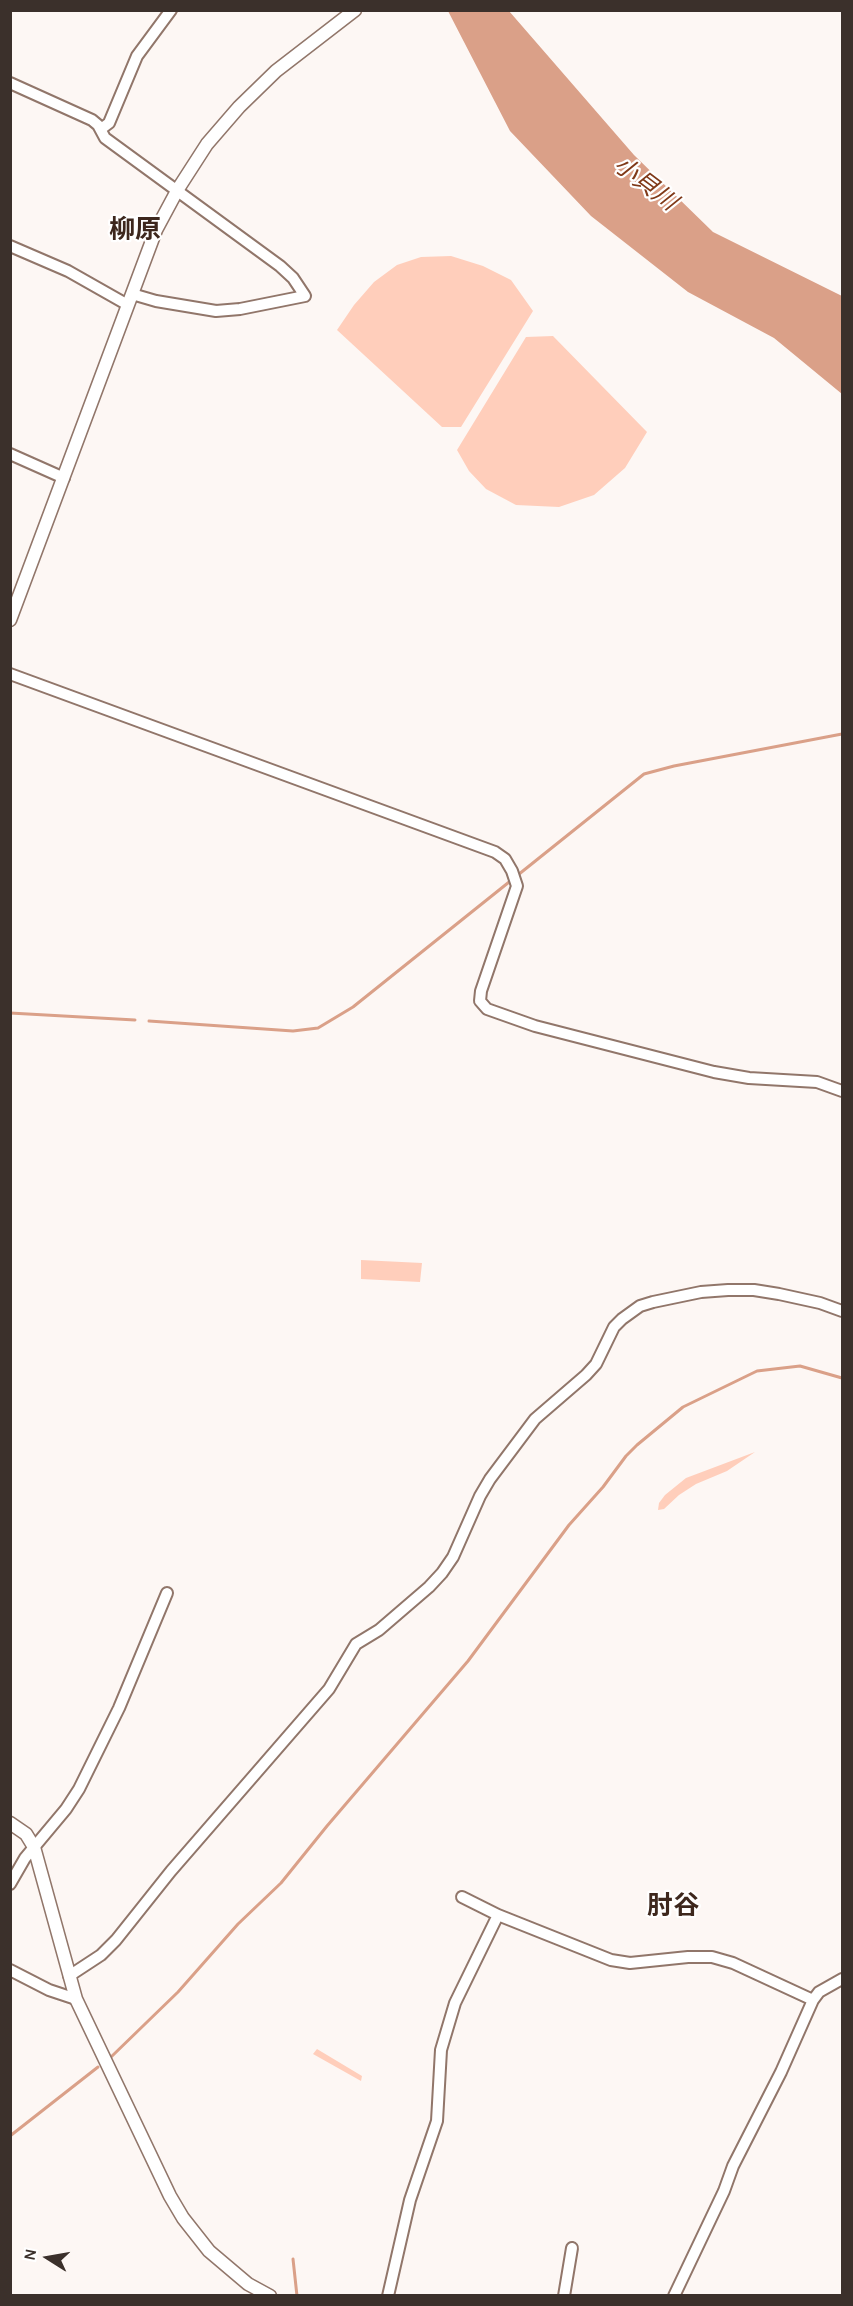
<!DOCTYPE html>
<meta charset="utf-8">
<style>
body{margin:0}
#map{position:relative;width:853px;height:2306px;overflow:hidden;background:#fdf7f4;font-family:Karla,sans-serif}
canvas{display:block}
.frame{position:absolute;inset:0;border:12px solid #3b302b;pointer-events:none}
.north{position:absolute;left:18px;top:2228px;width:60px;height:60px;-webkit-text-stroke:4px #fff;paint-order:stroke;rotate:281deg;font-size:16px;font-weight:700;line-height:24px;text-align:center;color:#3b302b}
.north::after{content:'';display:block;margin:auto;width:21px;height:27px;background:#3b302b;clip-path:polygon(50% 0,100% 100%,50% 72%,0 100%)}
</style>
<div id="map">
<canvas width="853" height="2306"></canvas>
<div class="frame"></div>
<div class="north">N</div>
</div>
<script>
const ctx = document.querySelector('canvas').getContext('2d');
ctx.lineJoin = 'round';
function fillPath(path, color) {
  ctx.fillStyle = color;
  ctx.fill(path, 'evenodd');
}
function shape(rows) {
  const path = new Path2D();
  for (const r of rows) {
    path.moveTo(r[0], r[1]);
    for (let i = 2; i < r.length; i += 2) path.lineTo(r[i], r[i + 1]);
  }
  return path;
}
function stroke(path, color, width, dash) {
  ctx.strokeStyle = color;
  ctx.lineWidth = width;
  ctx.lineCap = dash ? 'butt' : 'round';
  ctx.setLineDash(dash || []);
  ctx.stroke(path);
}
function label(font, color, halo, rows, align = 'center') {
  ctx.font = font + ' Karla,"Noto Sans JP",sans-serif';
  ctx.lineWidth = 4.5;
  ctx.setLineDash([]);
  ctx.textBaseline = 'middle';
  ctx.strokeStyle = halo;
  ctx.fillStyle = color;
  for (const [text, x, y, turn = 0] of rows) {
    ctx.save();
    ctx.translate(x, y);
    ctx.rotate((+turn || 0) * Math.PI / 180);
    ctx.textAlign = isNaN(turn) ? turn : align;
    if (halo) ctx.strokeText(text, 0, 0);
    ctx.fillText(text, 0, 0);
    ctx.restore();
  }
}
fillPath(shape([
 [451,256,483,266,511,280,533,311,461,427,442,427,337,330,354,305,374,282,397,265,421,257],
 [553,336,647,432,625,468,594,495,559,507,516,505,486,489,469,471,457,450,526,337],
 [361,1260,422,1263,420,1282,361,1279],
 [755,1452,727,1471,696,1484,679,1495,664,1509,658,1510,659,1503,665,1495,686,1478],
 [317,2049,362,2076,361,2081,313,2054]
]), '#ffcebb');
fillPath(shape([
 [448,11,509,11,634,155,713,232,842,296,842,394,774,338,688,292,591,216,510,131]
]), '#daa088');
stroke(shape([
 [10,1013,135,1020],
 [149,1021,293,1031,318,1028,353,1007,644,774,674,766,842,734],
 [111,2057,178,1992,238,1924,281,1883,327,1826,468,1661,569,1525,603,1487,626,1456,637,1445,683,1407,757,1371,800,1366,842,1378],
 [10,2136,98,2067],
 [293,2259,297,2296]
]), '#daa088', 3);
const minor = shape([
 [10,83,92,120,98,125,105,138,280,266,293,278,305,296,240,309,216,311,156,301,132,294],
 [101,129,109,123,137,56,171,10],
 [10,246,68,271,128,305],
 [10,454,64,478],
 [10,674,495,852,505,859,512,871,517,886,481,991,480,1001,487,1009,535,1026,714,1072,749,1078,817,1082,842,1091],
 [10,1884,25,1858,66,1809,79,1789,119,1708,167,1593],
 [462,1897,498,1915,611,1960,630,1963,688,1957,712,1957,733,1963,813,2000],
 [10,1970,49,1990,76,1999],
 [69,1976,101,1955,116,1940,171,1871,329,1689,356,1644,379,1630,429,1587,442,1573,453,1557,480,1496,490,1479,535,1419,586,1375,596,1364,614,1327,622,1319,640,1306,653,1302,701,1292,728,1290,754,1290,779,1294,820,1303,842,1311],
 [388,2296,410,2200,437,2121,441,2050,455,2003,498,1915],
 [564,2296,572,2248],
 [674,2296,724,2191,733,2166,781,2072,813,2000,819,1992,842,1979]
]);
const tertiary = shape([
 [10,620,156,230,178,189,207,144,239,107,276,71,355,10],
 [10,1823,26,1834,34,1847,76,1999,170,2196,183,2218,209,2251,248,2284,270,2296]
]);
stroke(minor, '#91766a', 14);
stroke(tertiary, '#91766a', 15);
stroke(minor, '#fff', 10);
stroke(tertiary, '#fff', 12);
label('italic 24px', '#803918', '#fff', [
 ["小貝川",645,184,37]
]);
label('bold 26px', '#3d271d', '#fff', [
 ["柳原",135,231],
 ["肘谷",673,1907]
]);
</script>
